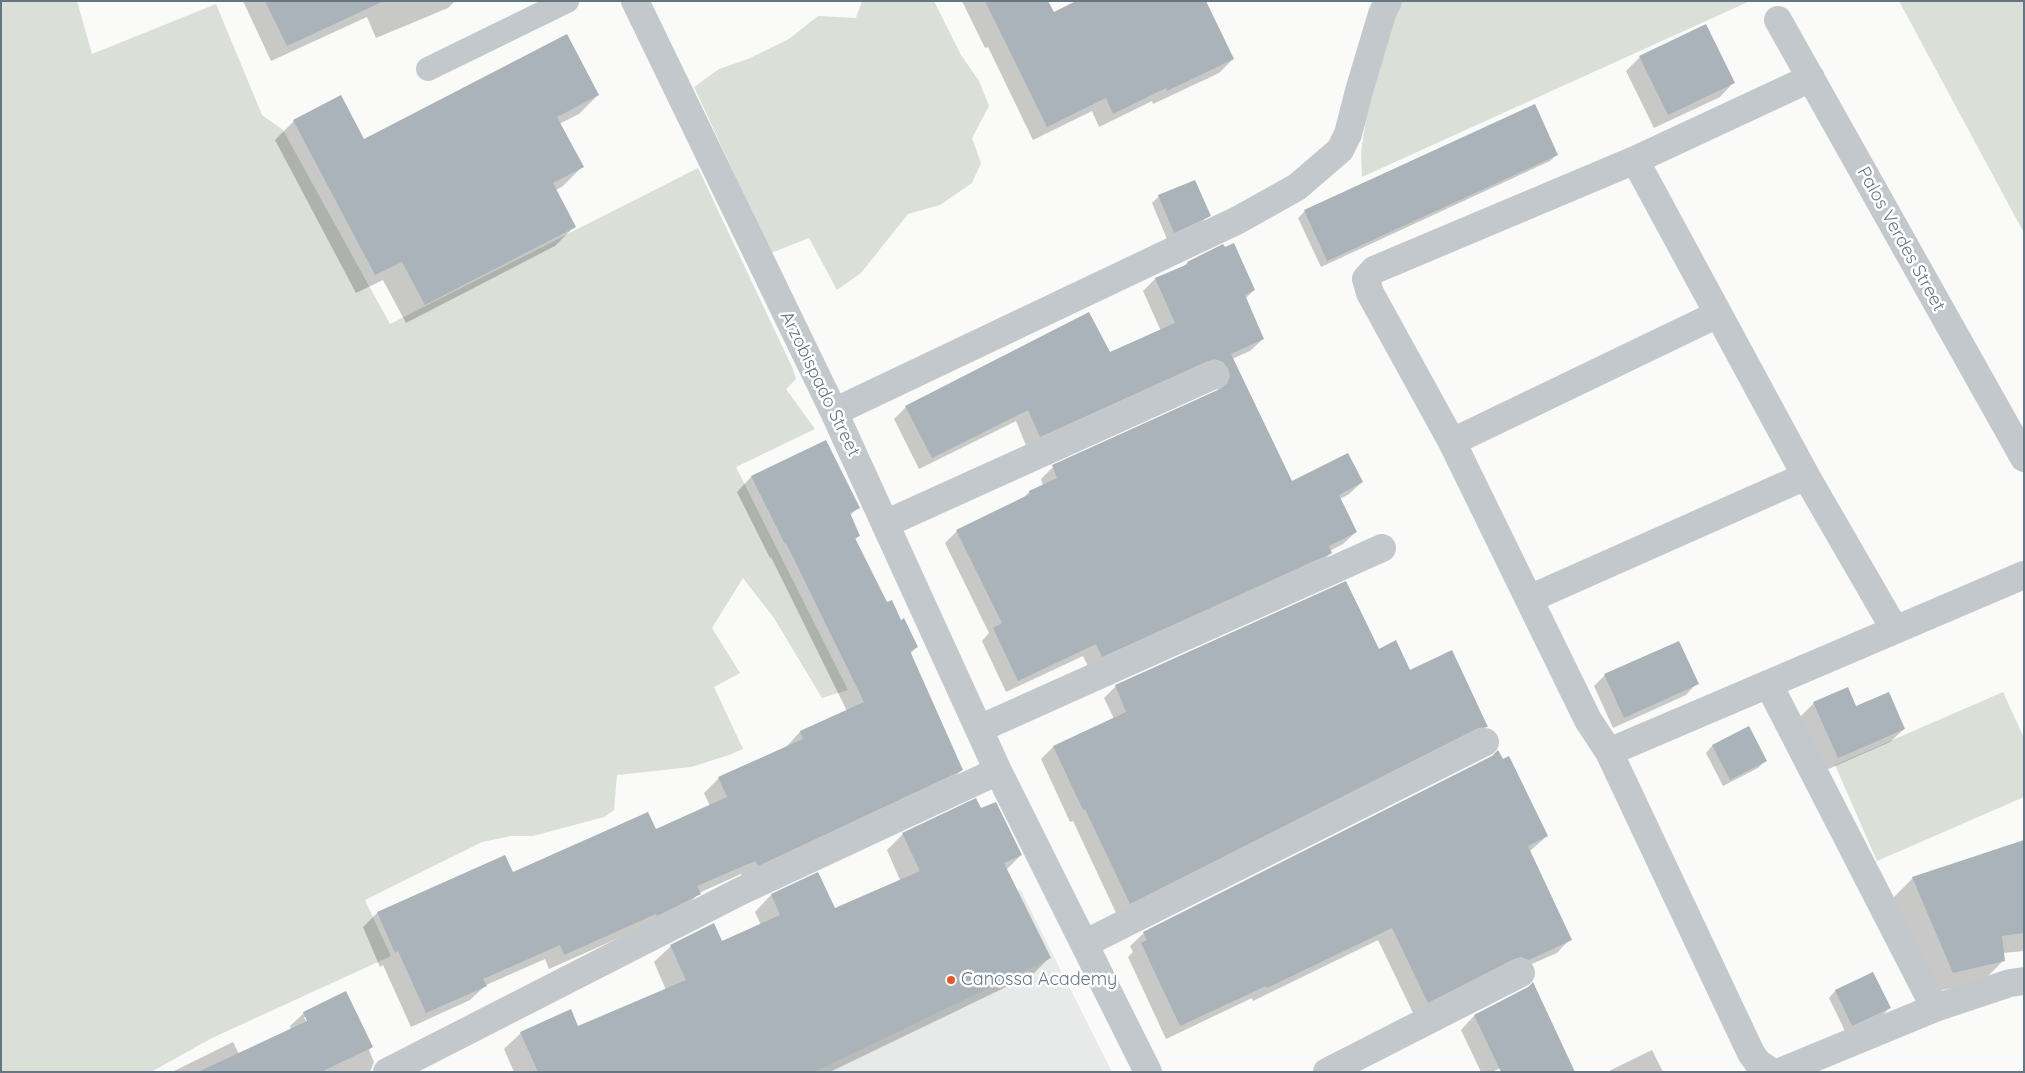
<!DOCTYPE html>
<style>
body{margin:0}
#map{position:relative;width:2025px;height:1073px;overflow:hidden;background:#fafaf8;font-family:Quicksand,sans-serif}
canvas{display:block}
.frame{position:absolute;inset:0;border:2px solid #657683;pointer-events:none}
</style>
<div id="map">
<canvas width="2025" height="1073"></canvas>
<div class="frame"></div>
</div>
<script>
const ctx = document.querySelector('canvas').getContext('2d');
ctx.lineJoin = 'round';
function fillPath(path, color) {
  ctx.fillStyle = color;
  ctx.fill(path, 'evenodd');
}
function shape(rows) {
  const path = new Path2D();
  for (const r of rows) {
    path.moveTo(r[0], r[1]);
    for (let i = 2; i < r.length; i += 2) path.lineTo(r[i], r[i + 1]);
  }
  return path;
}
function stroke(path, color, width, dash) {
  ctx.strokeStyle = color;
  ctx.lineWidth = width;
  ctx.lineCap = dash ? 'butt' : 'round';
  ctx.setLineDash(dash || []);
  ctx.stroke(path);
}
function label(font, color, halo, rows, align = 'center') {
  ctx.font = font + ' Quicksand,sans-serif';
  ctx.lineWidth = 5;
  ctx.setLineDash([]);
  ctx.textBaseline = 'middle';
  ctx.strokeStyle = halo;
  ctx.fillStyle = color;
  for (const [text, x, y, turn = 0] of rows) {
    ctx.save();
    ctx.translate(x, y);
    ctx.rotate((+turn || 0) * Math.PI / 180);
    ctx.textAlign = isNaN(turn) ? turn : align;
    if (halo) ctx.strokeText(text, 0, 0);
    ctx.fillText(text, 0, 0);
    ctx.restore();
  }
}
fillPath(shape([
 [1020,889,1112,1072,652,1072]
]), '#e8e9e9');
fillPath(shape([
 [1,1,77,1,92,54,216,4,262,115,283,130,390,324,698,168,793,369,796,379,786,389,815,429,736,467,848,690,822,698,774,618,743,578,712,628,740,673,714,687,743,749,729,755,691,767,617,775,614,810,604,817,533,836,511,836,482,842,365,900,391,956,212,1038,151,1072,1,1072],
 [862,1,934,1,961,55,979,81,989,106,972,138,981,163,972,183,940,205,908,214,861,273,837,290,809,238,771,253,694,87,719,69,748,59,789,39,818,16,856,18],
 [1400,1,1750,1,1362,177,1361,153,1367,112],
 [1899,1,2024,1,2024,233],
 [2003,692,2024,738,2024,797,1877,861,1835,765]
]), '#dadfd7');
fillPath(shape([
 [243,1,455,1,448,8,376,38,367,17,271,61],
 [962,1,1047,1,1053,13,1233,59,1219,73,1153,104,1152,101,1099,127,1092,111,1033,140,988,47,985,48],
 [1640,57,1733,83,1720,97,1654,128,1626,71],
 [598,95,579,114,559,124,582,167,563,186,556,190,574,227,555,246,406,323,383,280,356,293,275,140,294,121,364,141],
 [1557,154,1550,161,1321,267,1298,218,1305,211],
 [1159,196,1209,215,1202,222,1167,239,1152,203],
 [1187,263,1254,290,1245,299,1263,339,1250,351,1232,359,1291,483,1362,482,1349,494,1340,499,1356,532,1343,544,1330,551,1331,553,1319,565,1089,668,1083,656,1006,692,982,641,989,633,945,543,957,531,1023,498,1029,492,1043,486,1041,479,1053,467,1218,390,1216,381,1027,448,1016,421,919,469,894,419,906,407,1110,354,1161,331,1143,291,1155,279,1183,267],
 [825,441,858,507,850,516,859,535,855,540,887,604,901,621,917,647,910,654,962,770,947,784,743,880,741,874,699,893,684,909,549,969,545,959,486,985,470,1000,411,1027,383,965,380,967,363,927,377,913,655,830,710,806,704,793,719,778,786,748,786,747,800,732,847,711,771,557,770,558,737,492,751,477],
 [1409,671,1486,727,1474,739,1117,915,1073,821,1070,822,1041,759,1053,747,1114,719,1104,698,1116,686],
 [1605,675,1697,683,1686,695,1613,728,1594,686],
 [1814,703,1855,708,1904,729,1890,742,1824,771,1800,717],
 [1748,728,1765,761,1758,768,1723,786,1706,753,1712,746],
 [980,810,1021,855,1006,870,1049,958,1033,974,830,1072,514,1072,504,1049,521,1033,578,1028,666,990,654,962,671,946,721,943,761,925,755,912,771,895,818,874,834,910,900,880,887,850,903,834],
 [1547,836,1529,852,1570,939,1557,953,1414,1015,1378,940,1253,1001,1252,998,1166,1039,1128,957,1133,952,1130,946,1144,933],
 [2024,849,2024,951,2003,953,2003,961,1983,981,1933,992,1893,898,1913,878],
 [1873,974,1889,1008,1883,1015,1845,1031,1829,998,1835,991],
 [1529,988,1542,1048,1492,1072,1481,1072,1461,1030,1474,1016],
 [304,1013,372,1047,369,1050,374,1062,370,1072,172,1072,233,1042,239,1054,291,1030,290,1026],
 [304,1017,307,1017,309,1027],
 [1652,1050,1663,1072,1607,1072]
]), '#0003');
fillPath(shape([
 [265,1,384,1,287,46],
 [985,1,1048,1,1054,12,1076,1,1206,1,1234,59,1167,91,1166,88,1113,114,1106,98,1047,127],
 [1706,24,1735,83,1668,115,1639,56],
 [567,34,599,95,557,117,584,167,553,183,576,227,425,305,402,262,375,275,293,120,341,95,364,139],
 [1535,104,1558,155,1327,261,1304,210],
 [1195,180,1211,216,1174,233,1158,195],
 [1234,243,1255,290,1245,295,1264,339,1231,354,1292,481,1348,453,1363,482,1339,495,1357,532,1329,546,1332,553,1102,657,1096,644,1018,681,993,628,1002,623,956,530,1030,494,1029,491,1057,478,1052,465,1220,389,1227,384,1230,376,1228,369,1223,362,1215,359,1208,361,1040,437,1028,410,932,458,905,406,1089,312,1110,352,1175,323,1155,278,1188,264,1187,262,1223,244,1225,247],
 [826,440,860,508,850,513,860,536,855,538,887,602,892,600,901,620,904,618,918,647,910,651,963,770,758,866,755,861,697,886,701,894,657,916,656,914,564,955,560,945,483,979,487,986,426,1013,398,951,395,953,377,912,505,855,513,872,648,812,656,829,727,797,718,777,803,739,800,731,864,702,786,543,785,544,751,476],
 [1346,581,1379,649,1396,640,1410,670,1452,650,1488,727,1478,728,1130,904,1085,809,1083,810,1053,746,1126,712,1115,685],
 [1679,641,1699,684,1624,718,1604,674],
 [1848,687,1856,706,1889,692,1905,729,1838,758,1813,702],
 [1749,726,1767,761,1730,780,1712,745],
 [1498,750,1503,759,1509,756,1548,836,1528,846,1572,940,1529,960,1521,957,1514,959,1428,1003,1392,928,1267,988,1266,986,1180,1026,1141,943,1147,940,1143,932,1492,756],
 [976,798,981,808,996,802,1022,855,1004,863,1051,958,814,1072,538,1072,520,1032,571,1009,578,1026,686,980,670,945,714,923,722,941,780,915,771,894,818,872,835,908,920,871,902,833],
 [2024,840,2024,933,2002,936,2005,961,1953,973,1912,877],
 [1873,972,1891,1008,1852,1026,1835,990],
 [1533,982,1575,1072,1501,1072,1474,1015,1528,987],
 [346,991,373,1047,321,1072,198,1072,307,1021,303,1012]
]), '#aab3b9');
stroke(shape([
 [428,69,567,1]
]), '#c3c8cc', 24);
stroke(shape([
 [635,1,834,412,998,771,1148,1072],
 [1778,20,2024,458],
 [1635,160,1806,476,1895,630],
 [834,412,1238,220,1297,187,1340,150,1348,134,1359,91,1382,14,1388,1],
 [1452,442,1718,314],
 [885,524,1214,375],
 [1529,599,1806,476],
 [1769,685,1935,1008],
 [979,729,1382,548],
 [1609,752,2024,575],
 [1086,943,1485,742],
 [387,1072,741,891,998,771],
 [1327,1072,1521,973],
 [1776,1072,1770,1071,1758,1063,1751,1053,1609,752,1588,720,1452,442,1370,293,1366,279,1374,270,1635,160,1811,78],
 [1780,1072,1935,1008,2010,983,2024,981]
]), '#c3c8cc', 28);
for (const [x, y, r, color] of [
 [951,980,5,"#e4572e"]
]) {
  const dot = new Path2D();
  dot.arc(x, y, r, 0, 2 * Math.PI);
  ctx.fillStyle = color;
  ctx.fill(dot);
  stroke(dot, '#fff', 2);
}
label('18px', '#657683', '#fff', [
 ["Palos Verdes Street",1901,239,61],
 ["Arzobispado Street",820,384,64]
]);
label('18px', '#657683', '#fff', [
 ["Canossa Academy",961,980]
], 'left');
</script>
